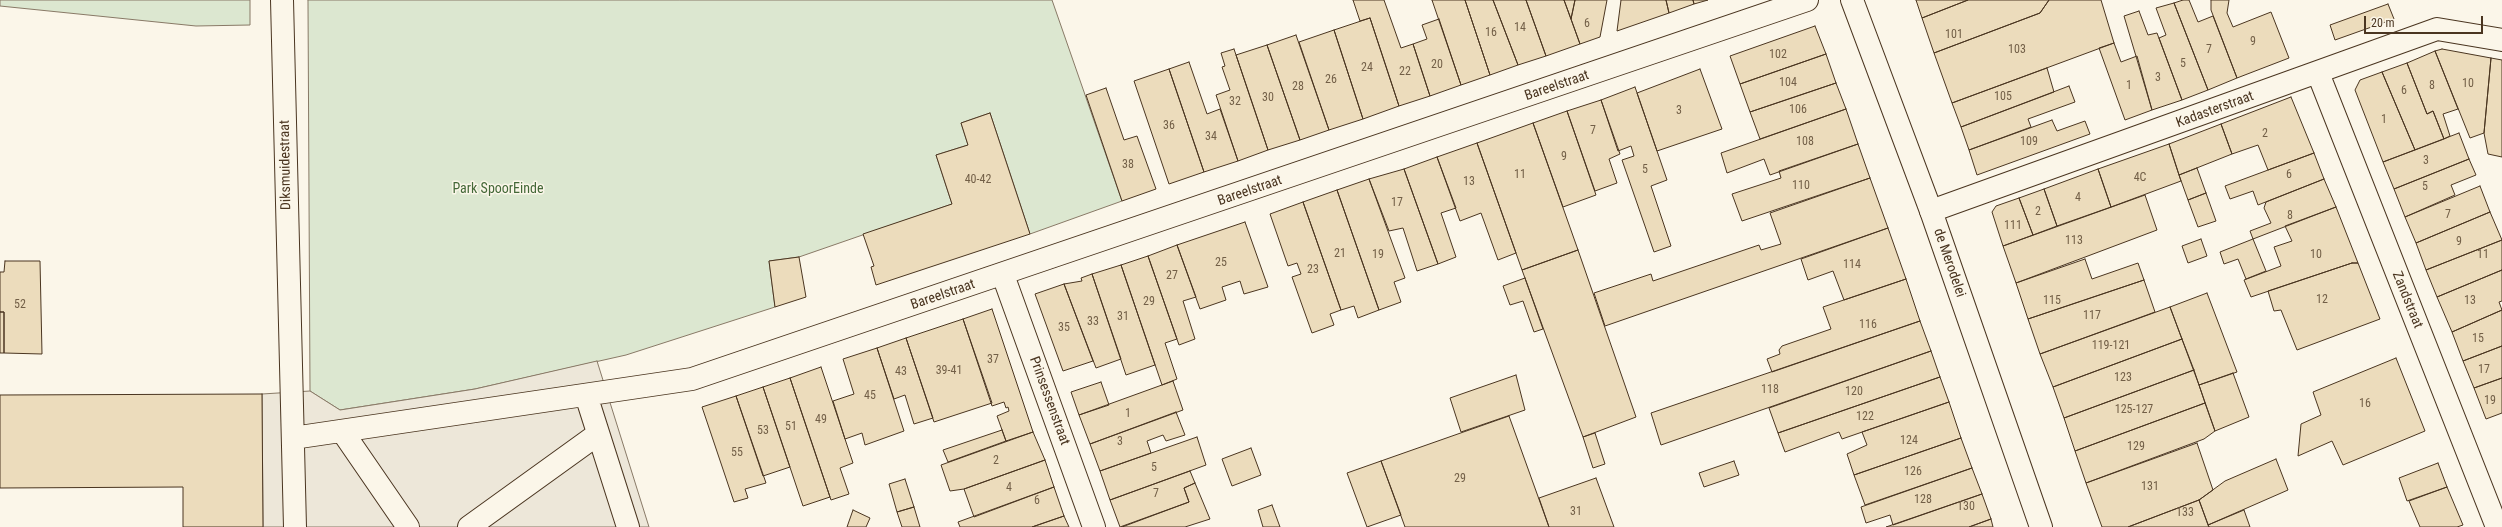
<!DOCTYPE html>
<style>
body{margin:0}
#map{position:relative;width:2502px;height:527px;overflow:hidden;background:#fbf6e9;font-family:"Roboto Condensed",sans-serif}
canvas{display:block}
.scale{position:absolute;left:2364px;top:16px;width:119px;height:18px;box-sizing:border-box;border:2px solid #4a3520;border-top:0;padding-left:5px;font-size:12px;line-height:14px;white-space:nowrap;color:#4a3520;-webkit-text-stroke:3px #fbf6e9;paint-order:stroke}
</style>
<div id="map">
<canvas width="2502" height="527"></canvas>
<div class="scale">20 m</div>
</div>
<script>
const ctx = document.querySelector('canvas').getContext('2d');
ctx.lineJoin = 'round';
function fillPath(path, color) {
  ctx.fillStyle = color;
  ctx.fill(path, 'evenodd');
}
function shape(rows) {
  const path = new Path2D();
  for (const r of rows) {
    path.moveTo(r[0], r[1]);
    for (let i = 2; i < r.length; i += 2) path.lineTo(r[i], r[i + 1]);
  }
  return path;
}
function stroke(path, color, width, dash) {
  ctx.strokeStyle = color;
  ctx.lineWidth = width;
  ctx.lineCap = dash ? 'butt' : 'round';
  ctx.setLineDash(dash || []);
  ctx.stroke(path);
}
function label(font, color, halo, rows, align = 'center') {
  ctx.font = font + ' "Roboto Condensed",sans-serif';
  ctx.lineWidth = 3;
  ctx.setLineDash([]);
  ctx.textBaseline = 'middle';
  ctx.strokeStyle = halo;
  ctx.fillStyle = color;
  for (const [text, x, y, turn = 0] of rows) {
    ctx.save();
    ctx.translate(x, y);
    ctx.rotate((+turn || 0) * Math.PI / 180);
    ctx.textAlign = isNaN(turn) ? turn : align;
    if (halo) ctx.strokeText(text, 0, 0);
    ctx.fillText(text, 0, 0);
    ctx.restore();
  }
}
const green = shape([
 [0,0,250,0,250,25,196,26,0,6,0,0],
 [308,0,1052,0,1122,201,1030,234,990,113,961,123,968,145,936,155,952,204,799,257,769,261,775,307,626,355,475,389,340,410,310,391,308,0]
]);
fillPath(green, '#dce7d0');
stroke(green, '#887966', 1);
const parking = shape([
 [597,361,649,527,263,527,262,394,310,391,340,410,475,389,597,361]
]);
fillPath(parking, '#ede7d9');
stroke(parking, '#887966', 1);
const building = shape([
 [1353,0,1384,0,1401,48,1413,44,1430,96,1399,106,1370,18,1360,21,1353,0],
 [1432,0,1465,0,1490,75,1461,85,1432,0],
 [1465,0,1493,0,1518,65,1490,75,1465,0],
 [1493,0,1526,0,1546,56,1518,65,1493,0],
 [1526,0,1564,0,1580,44,1546,56,1526,0],
 [1564,0,1575,0,1571,19,1564,0],
 [1575,0,1607,0,1600,37,1580,44,1571,19,1575,0],
 [1621,0,1666,0,1669,13,1617,31,1621,0],
 [1666,0,1693,0,1694,4,1669,13,1666,0],
 [1693,0,1708,0,1694,4,1693,0],
 [1916,0,1968,0,1922,18,1916,0],
 [1968,0,2049,0,2040,13,1934,53,1922,18,1968,0],
 [2049,0,2101,0,2114,43,1952,103,1934,53,2040,13,2049,0],
 [2183,0,2189,0,2198,22,2213,16,2237,78,2208,90,2174,3,2183,0],
 [2211,0,2229,0,2227,13,2233,27,2271,12,2289,58,2237,78,2211,10,2211,0],
 [2174,3,2208,90,2182,100,2159,38,2166,35,2156,8,2174,3],
 [2388,4,2394,19,2335,40,2330,25,2388,4],
 [2139,11,2148,35,2157,33,2182,100,2152,110,2124,16,2139,11],
 [1370,18,1399,106,1363,119,1334,30,1370,18],
 [1439,19,1461,85,1430,96,1413,44,1427,39,1422,25,1439,19],
 [1815,26,1826,54,1740,84,1730,56,1815,26],
 [1334,30,1363,119,1329,130,1299,42,1334,30],
 [1296,35,1329,130,1300,140,1267,45,1296,35],
 [2114,43,2121,62,2137,56,2152,110,2125,120,2099,48,2114,43],
 [1267,45,1300,140,1268,150,1236,55,1267,45],
 [1234,49,1268,150,1238,161,1216,95,1230,90,1222,67,1225,66,1221,53,1234,49],
 [2442,49,2491,58,2484,133,2470,138,2435,51,2442,49],
 [2435,51,2458,109,2443,114,2450,136,2444,139,2433,111,2427,114,2407,63,2435,51],
 [1826,54,1836,83,1750,112,1740,84,1826,54],
 [2491,58,2502,60,2502,157,2488,154,2484,133,2491,58],
 [1189,62,1207,114,1220,109,1238,161,1204,172,1169,69,1189,62],
 [2407,63,2427,114,2433,111,2444,139,2415,150,2382,72,2407,63],
 [2047,68,2054,92,1961,127,1952,103,2047,68],
 [1169,69,1204,172,1169,184,1134,81,1169,69],
 [1700,69,1722,129,1657,151,1637,93,1700,69],
 [2382,72,2415,150,2383,162,2355,90,2360,80,2382,72],
 [1836,83,1846,109,1760,139,1750,112,1836,83],
 [2069,86,2075,102,2028,119,2031,127,1969,150,1961,127,2069,86],
 [1635,87,1667,180,1651,186,1671,246,1654,252,1622,160,1634,156,1631,146,1618,151,1601,100,1635,87],
 [1106,88,1124,140,1137,136,1156,189,1122,201,1086,95,1106,88],
 [2291,97,2314,153,2268,170,2258,145,2232,154,2221,124,2291,97],
 [1601,100,1620,154,1609,159,1617,183,1595,191,1567,111,1601,100],
 [1846,109,1858,144,1770,175,1764,159,1727,173,1721,153,1846,109],
 [1567,111,1596,195,1563,207,1533,123,1567,111],
 [990,113,1030,234,876,285,871,267,874,266,863,234,952,204,936,155,968,145,961,123,990,113],
 [2052,120,2057,131,2085,121,2090,134,1977,175,1969,150,2052,120],
 [1533,123,1578,250,1522,270,1477,143,1533,123],
 [2221,124,2232,154,2179,175,2169,144,2221,124],
 [2459,133,2469,159,2394,189,2383,162,2459,133],
 [1477,143,1516,253,1498,260,1481,213,1460,221,1437,157,1477,143],
 [1858,144,1870,178,1742,221,1732,194,1781,178,1779,171,1858,144],
 [2169,144,2181,181,2111,207,2098,169,2169,144],
 [2314,153,2324,179,2258,205,2253,191,2230,199,2225,186,2314,153],
 [1437,157,1456,208,1441,213,1456,257,1438,264,1404,169,1437,157],
 [2469,159,2476,175,2451,185,2455,195,2405,217,2394,189,2469,159],
 [2197,168,2206,193,2188,200,2179,175,2197,168],
 [1404,169,1438,264,1417,271,1403,228,1389,231,1369,179,1404,169],
 [2098,169,2111,207,2057,226,2044,189,2098,169],
 [1870,178,1888,228,1605,326,1594,293,1651,274,1653,281,1759,245,1761,250,1781,244,1770,213,1870,178],
 [1369,179,1405,278,1394,282,1401,302,1379,310,1337,190,1369,179],
 [2324,179,2336,207,2253,239,2250,231,2271,223,2264,208,2266,202,2324,179],
 [2480,186,2490,212,2416,243,2405,217,2480,186],
 [2044,189,2057,226,2033,235,2019,198,2044,189],
 [1337,190,1379,310,1358,318,1354,306,1341,310,1303,202,1337,190],
 [2206,193,2216,221,2198,227,2188,200,2206,193],
 [2145,195,2157,230,2016,283,2003,246,2145,195],
 [2019,198,2033,235,2003,246,1992,212,1996,206,2019,198],
 [1303,202,1341,310,1330,314,1334,325,1312,333,1292,277,1301,274,1297,263,1288,266,1270,214,1303,202],
 [2336,207,2358,263,2352,263,2251,297,2244,280,2281,266,2274,247,2292,241,2285,226,2336,207],
 [2490,212,2502,240,2426,270,2416,243,2490,212],
 [1245,222,1268,287,1244,294,1240,281,1222,287,1226,300,1200,309,1177,245,1245,222],
 [1888,228,1906,279,1844,300,1833,271,1808,280,1801,259,1888,228],
 [2201,239,2207,256,2188,263,2182,246,2201,239],
 [2253,239,2266,271,2246,279,2238,259,2224,264,2220,252,2253,239],
 [2502,240,2502,270,2437,297,2426,270,2502,240],
 [1177,245,1196,297,1183,301,1195,339,1179,345,1148,256,1177,245],
 [1578,250,1636,417,1583,437,1522,270,1578,250],
 [1148,256,1177,339,1165,343,1177,379,1162,385,1121,265,1148,256],
 [799,257,806,297,775,307,769,261,799,257],
 [2085,259,2092,279,2138,263,2144,280,2028,319,2016,283,2085,259],
 [5,261,40,261,42,354,4,353,4,312,0,312,0,272,4,272,5,261],
 [2352,263,2358,263,2380,319,2297,350,2281,310,2274,311,2268,291,2352,263],
 [1121,265,1155,365,1126,375,1092,274,1121,265],
 [2502,270,2502,301,2499,302,2502,310,2452,332,2437,297,2502,270],
 [1092,274,1121,359,1096,368,1064,284,1082,281,1081,278,1092,274],
 [1525,278,1543,329,1534,332,1523,301,1510,305,1503,286,1525,278],
 [1906,279,1920,321,1772,372,1767,359,1780,354,1779,350,1782,346,1831,329,1823,307,1906,279],
 [2144,280,2155,312,2040,354,2028,319,2144,280],
 [1064,284,1093,361,1063,371,1035,294,1064,284],
 [2207,293,2237,372,2199,385,2170,307,2207,293],
 [2170,307,2182,339,2053,387,2040,354,2170,307],
 [992,309,1033,432,1006,441,997,416,1009,411,1008,407,1006,408,1004,402,992,406,963,319,992,309],
 [2502,310,2502,346,2463,361,2452,332,2502,310],
 [0,312,4,312,4,353,0,353,0,312],
 [963,319,992,403,934,422,906,338,963,319],
 [1920,321,1931,351,1661,445,1651,413,1920,321],
 [906,338,933,418,914,424,905,395,894,399,877,348,906,338],
 [2182,339,2194,370,2064,418,2053,387,2182,339],
 [2502,346,2502,378,2474,388,2463,361,2502,346],
 [877,348,904,431,865,445,862,433,845,439,833,401,854,394,843,359,877,348],
 [1931,351,1940,377,1778,433,1769,408,1931,351],
 [2396,358,2425,431,2343,465,2332,441,2298,456,2301,424,2321,415,2313,392,2396,358],
 [821,367,853,463,840,468,849,494,831,500,790,378,821,367],
 [2194,370,2205,403,2075,451,2064,418,2194,370],
 [2233,373,2249,417,2215,431,2199,385,2233,373],
 [1516,375,1525,410,1461,432,1450,398,1516,375],
 [1940,377,1949,402,1842,439,1839,432,1785,452,1778,433,1940,377],
 [790,378,830,497,803,506,763,387,790,378],
 [2502,378,2502,413,2486,419,2474,388,2502,378],
 [1173,381,1183,410,1090,444,1079,415,1173,381],
 [1101,382,1109,405,1079,415,1071,392,1101,382],
 [763,387,790,467,763,476,736,396,763,387],
 [262,394,263,527,183,527,183,487,0,488,0,395,262,394],
 [736,396,766,483,745,489,748,498,734,502,702,407,736,396],
 [1949,402,1961,438,1854,475,1847,454,1867,445,1862,432,1949,402],
 [2205,403,2215,431,2204,439,2086,483,2075,451,2205,403],
 [1176,412,1185,435,1166,441,1163,435,1147,441,1151,453,1100,471,1090,444,1176,412],
 [1509,416,1549,527,1405,527,1381,461,1509,416],
 [1002,430,1006,441,948,462,943,450,1002,430],
 [1033,432,1045,460,964,489,950,491,941,465,1033,432],
 [1595,433,1605,464,1593,468,1583,437,1595,433],
 [1197,437,1206,465,1110,500,1100,471,1197,437],
 [1961,438,1972,468,1865,505,1854,475,1961,438],
 [2197,443,2213,490,2199,500,2128,527,2102,527,2086,483,2197,443],
 [1251,448,1261,475,1232,486,1222,459,1251,448],
 [2276,459,2288,490,2208,525,2199,500,2225,481,2276,459],
 [1045,460,1054,487,974,517,964,489,1045,460],
 [1381,461,1401,515,1367,527,1347,473,1381,461],
 [1734,461,1739,475,1704,487,1699,473,1734,461],
 [2438,463,2447,487,2407,501,2399,478,2438,463],
 [1972,468,1982,494,1893,525,1890,515,1866,523,1861,507,1972,468],
 [1190,471,1195,483,1184,488,1189,502,1120,527,1110,500,1190,471],
 [1596,478,1614,527,1549,527,1539,498,1596,478],
 [905,479,914,507,897,512,889,484,905,479],
 [1195,483,1210,519,1185,527,1122,527,1189,502,1184,488,1195,483],
 [1054,487,1064,516,1032,527,960,527,958,522,1054,487],
 [2447,487,2463,525,2457,527,2420,527,2409,501,2447,487],
 [1982,494,1991,519,1969,527,1886,527,1982,494],
 [2199,500,2209,527,2128,527,2199,500],
 [1272,505,1280,527,1263,527,1258,510,1272,505],
 [914,507,920,527,902,527,897,512,914,507],
 [853,510,870,518,866,527,847,527,853,510],
 [2244,510,2250,527,2209,527,2208,525,2244,510],
 [1064,516,1069,527,1032,527,1064,516],
 [1991,519,1993,527,1969,527,1991,519]
]);
fillPath(building, '#ecdcbc');
stroke(building, '#4a3520', 1);
const minor = shape([
 [282,0,295,527],
 [2318,73,2497,527],
 [1931,211,2437,29,2502,40],
 [1003,275,1094,527],
 [586,395,628,527],
 [342,431,408,527],
 [293,438,692,379,1807,0],
 [469,527,598,434]
]);
const tertiary = shape([
 [1852,0,1931,211,2041,527]
]);
stroke(minor, '#4a3520', 24);
stroke(tertiary, '#4a3520', 24);
stroke(minor, '#fbf6e9', 22);
stroke(tertiary, '#fbf6e9', 22);
label('12px', '#725f47', null, [
 ["6",1587,24],
 ["14",1520,28],
 ["16",1491,33],
 ["101",1954,35],
 ["9",2253,42],
 ["103",2017,50],
 ["7",2209,50],
 ["102",1778,55],
 ["5",2183,64],
 ["20",1437,65],
 ["24",1367,68],
 ["22",1405,72],
 ["3",2158,78],
 ["26",1331,80],
 ["104",1788,83],
 ["10",2468,84],
 ["1",2129,86],
 ["8",2432,86],
 ["28",1298,87],
 ["6",2404,91],
 ["105",2003,97],
 ["30",1268,98],
 ["32",1235,102],
 ["106",1798,110],
 ["3",1679,111],
 ["1",2384,120],
 ["36",1169,126],
 ["7",1593,131],
 ["2",2265,134],
 ["34",1211,137],
 ["108",1805,142],
 ["109",2029,142],
 ["9",1564,157],
 ["3",2426,161],
 ["38",1128,165],
 ["5",1645,170],
 ["11",1520,175],
 ["6",2289,175],
 ["4C",2140,178],
 ["40-42",978,180],
 ["13",1469,182],
 ["110",1801,186],
 ["5",2425,187],
 ["4",2078,198],
 ["17",1397,203],
 ["2",2038,212],
 ["7",2448,215],
 ["8",2290,216],
 ["111",2013,226],
 ["113",2074,241],
 ["9",2459,242],
 ["21",1340,254],
 ["19",1378,255],
 ["10",2316,255],
 ["11",2483,255],
 ["25",1221,263],
 ["114",1852,265],
 ["23",1313,270],
 ["27",1172,276],
 ["12",2322,300],
 ["115",2052,301],
 ["13",2470,301],
 ["29",1149,302],
 ["52",20,305],
 ["117",2092,316],
 ["31",1123,317],
 ["33",1093,322],
 ["116",1868,325],
 ["35",1064,328],
 ["15",2478,339],
 ["119-121",2111,346],
 ["37",993,360],
 ["17",2484,370],
 ["39-41",949,371],
 ["43",901,372],
 ["123",2123,378],
 ["118",1770,390],
 ["120",1854,392],
 ["45",870,396],
 ["19",2490,401],
 ["16",2365,404],
 ["125-127",2134,410],
 ["1",1128,414],
 ["122",1865,417],
 ["49",821,420],
 ["51",791,427],
 ["53",763,431],
 ["124",1909,441],
 ["3",1120,442],
 ["129",2136,447],
 ["55",737,453],
 ["2",996,461],
 ["5",1154,468],
 ["126",1913,472],
 ["29",1460,479],
 ["131",2150,487],
 ["4",1009,488],
 ["7",1156,494],
 ["128",1923,500],
 ["6",1037,501],
 ["130",1966,507],
 ["31",1576,512],
 ["133",2185,513]
]);
label('14px', '#4a3520', '#fbf6e9', [
 ["Bareelstraat",1557,86,-19],
 ["Kadasterstraat",2215,110,-20],
 ["Diksmuidestraat",286,165,-91],
 ["Bareelstraat",1250,191,-19],
 ["de Merodelei",1949,263,71],
 ["Bareelstraat",943,295,-19],
 ["Zandstraat",2407,300,68],
 ["Prinsessenstraat",1049,401,70]
]);
label('14px', '#436837', '#fbf6e9', [
 ["Park SpoorEinde",498,189]
]);
</script>
